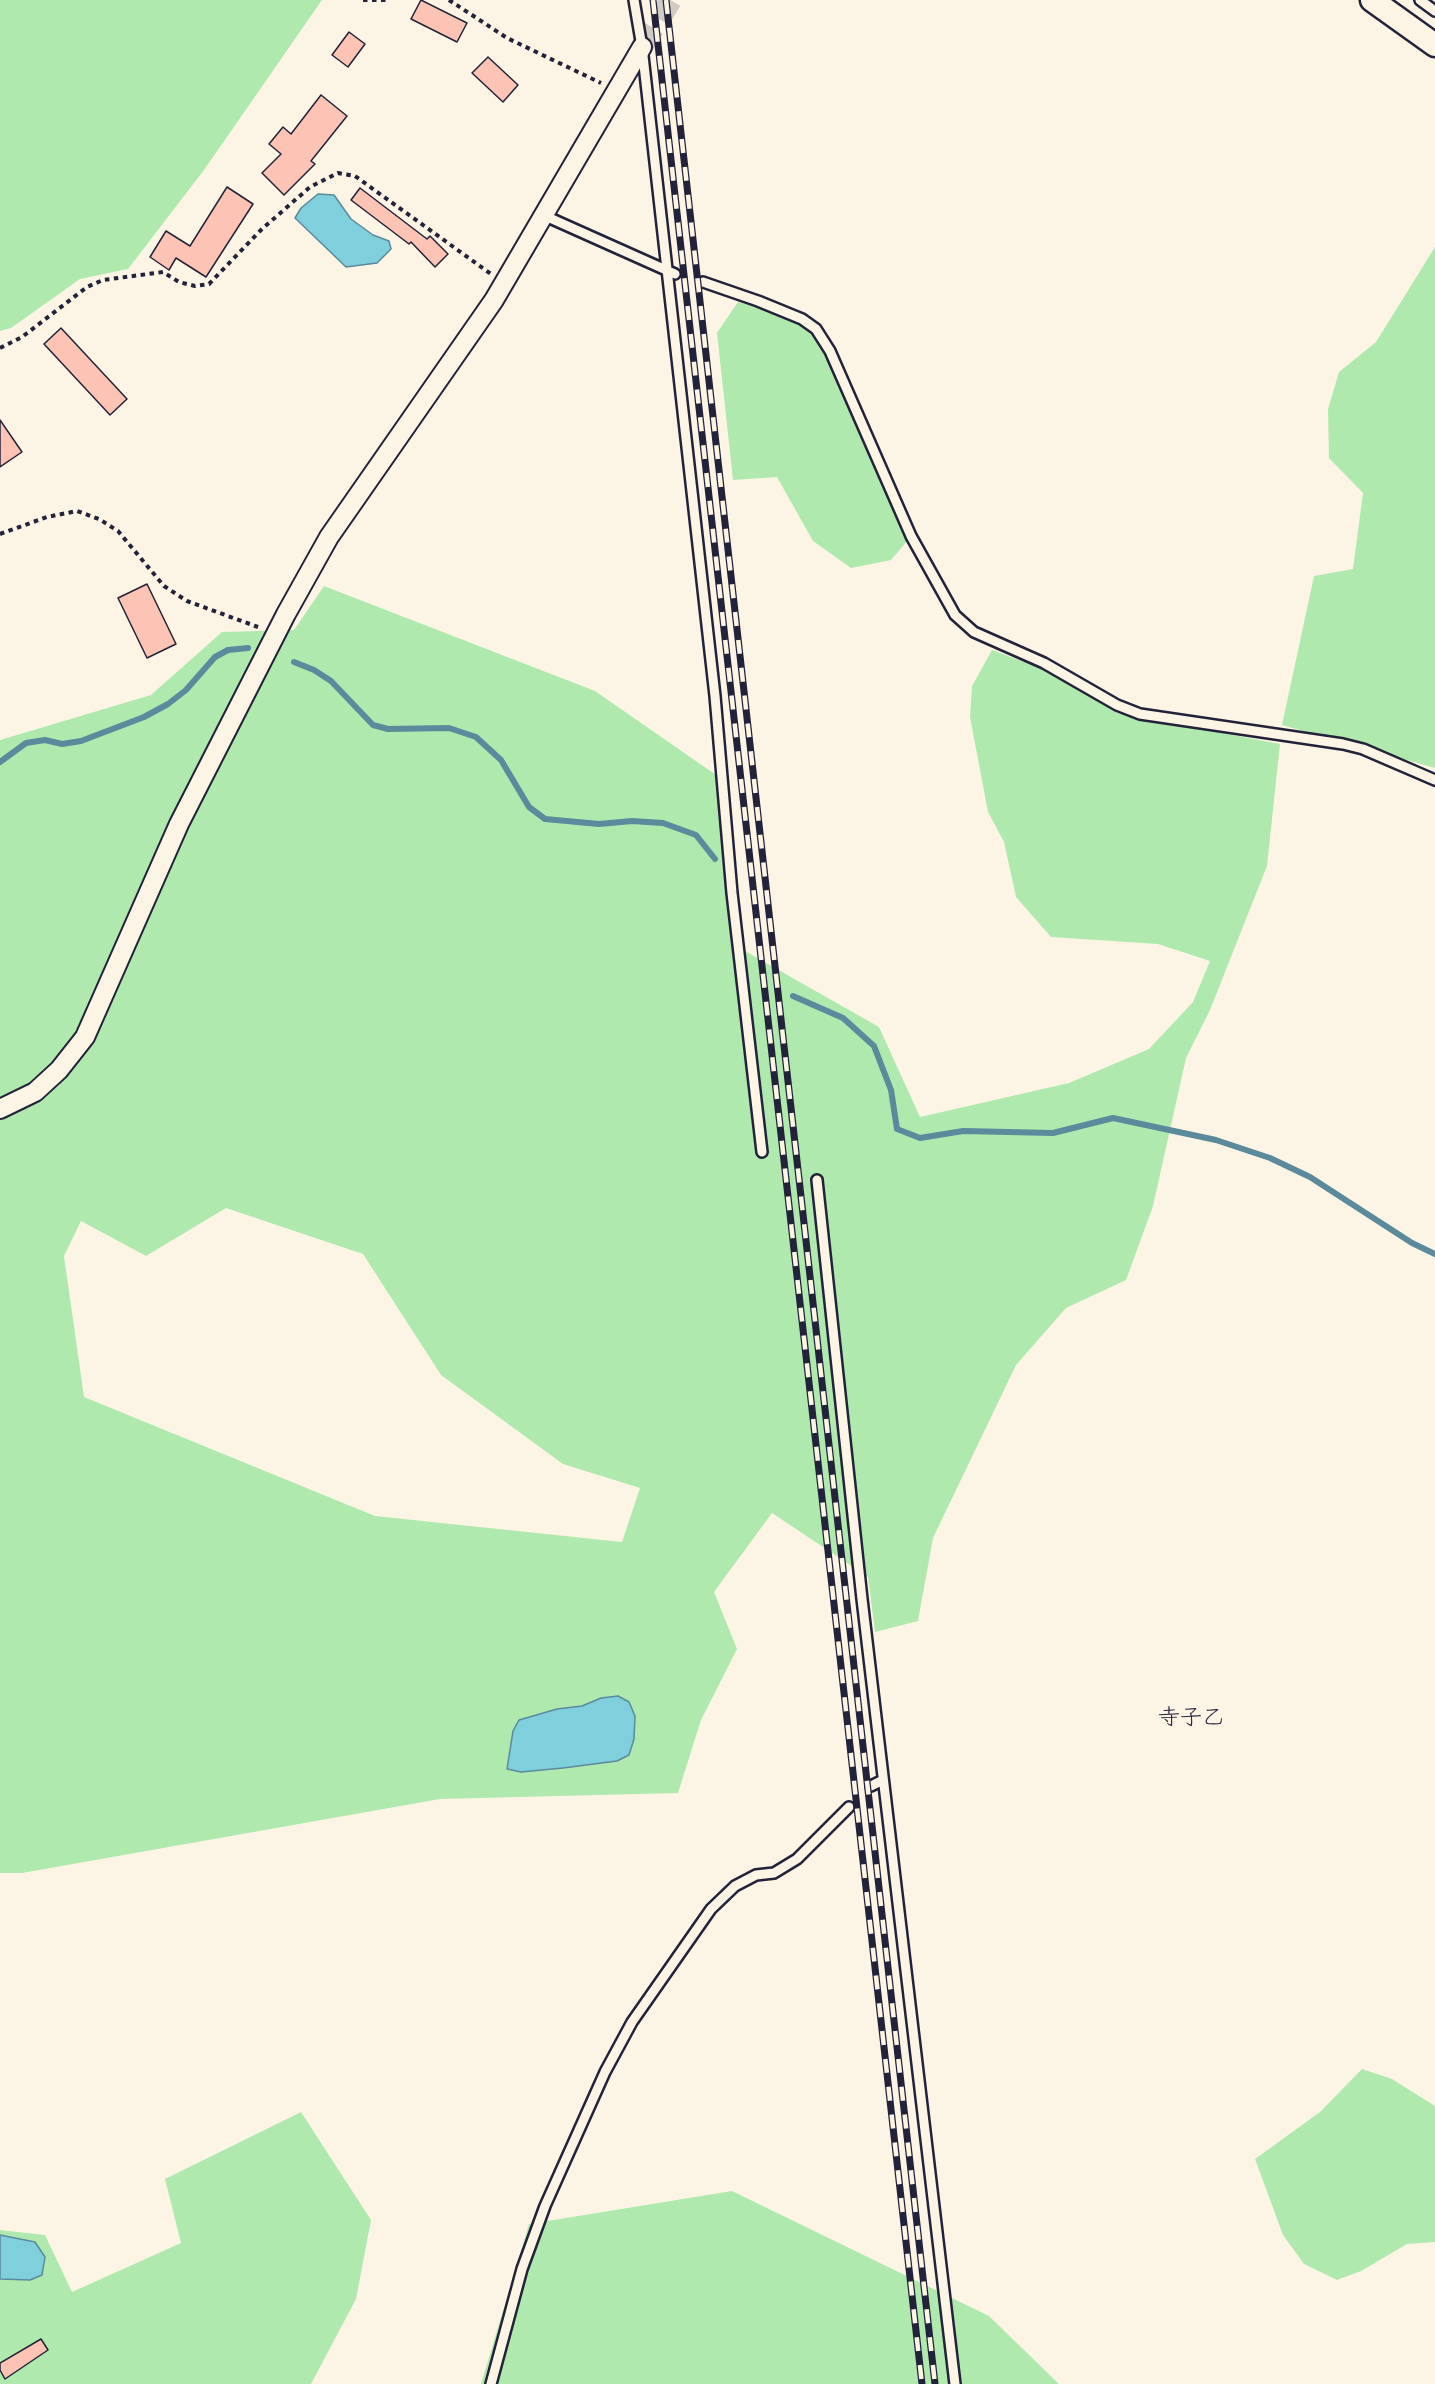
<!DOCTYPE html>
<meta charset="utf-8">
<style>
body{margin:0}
canvas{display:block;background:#fcf5e5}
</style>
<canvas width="1435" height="2384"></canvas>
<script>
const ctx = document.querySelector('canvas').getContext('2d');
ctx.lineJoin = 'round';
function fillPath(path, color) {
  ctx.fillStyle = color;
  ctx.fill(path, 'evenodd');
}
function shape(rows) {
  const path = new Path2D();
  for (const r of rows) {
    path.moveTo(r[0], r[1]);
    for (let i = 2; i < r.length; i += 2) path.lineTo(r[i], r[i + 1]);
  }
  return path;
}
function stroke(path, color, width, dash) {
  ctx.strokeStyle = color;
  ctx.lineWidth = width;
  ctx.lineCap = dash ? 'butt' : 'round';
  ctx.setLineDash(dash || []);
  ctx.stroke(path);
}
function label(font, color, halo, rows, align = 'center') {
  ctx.font = font + ' Kalam,"Klee One",sans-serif';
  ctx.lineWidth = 4.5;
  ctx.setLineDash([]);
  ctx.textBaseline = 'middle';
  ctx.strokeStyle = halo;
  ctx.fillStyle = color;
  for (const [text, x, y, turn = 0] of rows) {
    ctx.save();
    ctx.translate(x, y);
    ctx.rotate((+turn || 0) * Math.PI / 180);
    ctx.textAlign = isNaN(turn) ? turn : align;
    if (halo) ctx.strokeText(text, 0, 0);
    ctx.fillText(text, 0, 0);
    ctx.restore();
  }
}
fillPath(shape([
 [0,0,322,0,204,170,128,269,80,279,11,328,0,331],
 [1435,247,1435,768,1282,725,1314,576,1353,569,1363,493,1329,458,1328,409,1339,372,1376,342],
 [738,302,769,310,800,325,815,338,827,355,908,540,891,560,851,568,813,541,777,477,733,480,717,333],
 [324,586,595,691,719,777,731,943,879,1027,920,1117,1069,1083,1149,1049,1193,1002,1210,961,1158,944,1051,937,1016,897,1004,842,988,812,970,717,972,686,992,650,1043,669,1117,713,1280,744,1267,866,1210,1010,1186,1058,1153,1206,1126,1280,1066,1308,1016,1365,933,1538,918,1621,875,1632,868,1577,772,1513,714,1592,737,1649,701,1720,678,1793,440,1799,22,1873,0,1873,0,740,151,695,222,632,294,630],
 [226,1208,363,1254,441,1375,563,1464,640,1488,622,1542,375,1516,84,1397,64,1256,81,1221,146,1256],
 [1362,2069,1392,2079,1435,2106,1435,2242,1407,2244,1361,2271,1337,2280,1304,2264,1283,2235,1255,2159,1320,2112],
 [301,2112,371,2220,356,2299,311,2384,0,2384,0,2230,45,2235,72,2292,181,2243,165,2179],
 [732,2191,989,2316,1059,2384,481,2384,529,2224]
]), '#b0e9ae');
const water = shape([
 [318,194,334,195,351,219,373,235,389,241,391,249,377,263,346,267,295,218,301,208,318,194],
 [618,1696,629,1702,635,1716,634,1739,629,1755,617,1761,563,1768,521,1772,507,1769,513,1731,519,1720,557,1709,582,1706,601,1698,618,1696],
 [0,2235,35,2242,45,2257,42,2275,30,2280,0,2279,0,2235]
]);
fillPath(water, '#80cfdd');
stroke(water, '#5a8a9c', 1.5);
stroke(shape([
 [294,662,314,670,331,681,373,725,388,729,449,728,476,737,501,760,529,807,545,819,599,824,632,821,663,823,696,835,715,859],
 [0,762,26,743,45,740,62,744,81,741,144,717,168,704,186,690,215,657,228,650,248,648],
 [793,996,843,1018,874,1046,891,1090,897,1129,920,1138,963,1131,1053,1133,1113,1118,1216,1140,1270,1158,1310,1177,1412,1243,1435,1254]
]), '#5a8a9c', 6);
const building = shape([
 [421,0,467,23,457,42,411,19,421,0],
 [349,32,365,44,348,67,332,55,349,32],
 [488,57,518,85,503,102,472,73,488,57],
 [321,95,347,116,311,161,315,164,284,195,262,173,281,154,269,144,283,127,291,134,321,95],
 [227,187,253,204,206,277,176,258,169,270,150,257,166,231,190,246,227,187],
 [360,188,427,239,430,236,448,254,435,267,411,242,409,244,351,200,360,188],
 [61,328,127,399,110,415,44,344,61,328],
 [0,420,22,452,0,467,0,420],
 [147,584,176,644,147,658,118,598,147,584],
 [41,2339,48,2350,5,2379,0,2370,0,2363,41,2339]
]);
fillPath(building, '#fdc3b4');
stroke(building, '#22223b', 1.5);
stroke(shape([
 [642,47,671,0]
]), '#d0cbc3', 22, [22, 11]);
const service = shape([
 [634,0,642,47,715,696,732,893,762,1152],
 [1420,0,1435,11],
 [543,215,675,274],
 [703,282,758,301,802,319,816,329,830,351,911,536,955,615,974,632,1044,663,1117,705,1140,714,1343,744,1363,749,1435,780],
 [817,1180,862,1599,955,2384],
 [871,1786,883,1780],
 [491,2384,522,2269,545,2206,605,2072,632,2022,711,1909,735,1886,756,1875,774,1873,797,1859,849,1807]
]);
const minor = shape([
 [0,1109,35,1092,59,1070,85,1037,179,824,286,614,329,537,494,300,642,47]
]);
const tertiary = shape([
 [1372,0,1435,45]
]);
stroke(service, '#22223b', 14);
stroke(minor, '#22223b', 22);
stroke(tertiary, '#22223b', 27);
stroke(shape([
 [363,0,386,0],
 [449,0,507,38,601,83],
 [0,348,22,337,87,287,103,280,163,272,179,282,195,286,209,284,262,229,310,187,338,173,355,176,491,274],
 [0,534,47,517,77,511,99,519,118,531,164,586,187,601,258,627]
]), '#22223b', 4, [4.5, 4.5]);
stroke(service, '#fcf5e5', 9);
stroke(minor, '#fcf5e5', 18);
stroke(tertiary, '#fcf5e5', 22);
const rail = shape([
 [653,0,922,2384],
 [666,0,935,2384]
]);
stroke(rail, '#22223b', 7);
stroke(rail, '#fcf5e5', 4.5, [14]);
label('22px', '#22223b', '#fcf5e5', [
 ["寺子乙",1191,1720]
]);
</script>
